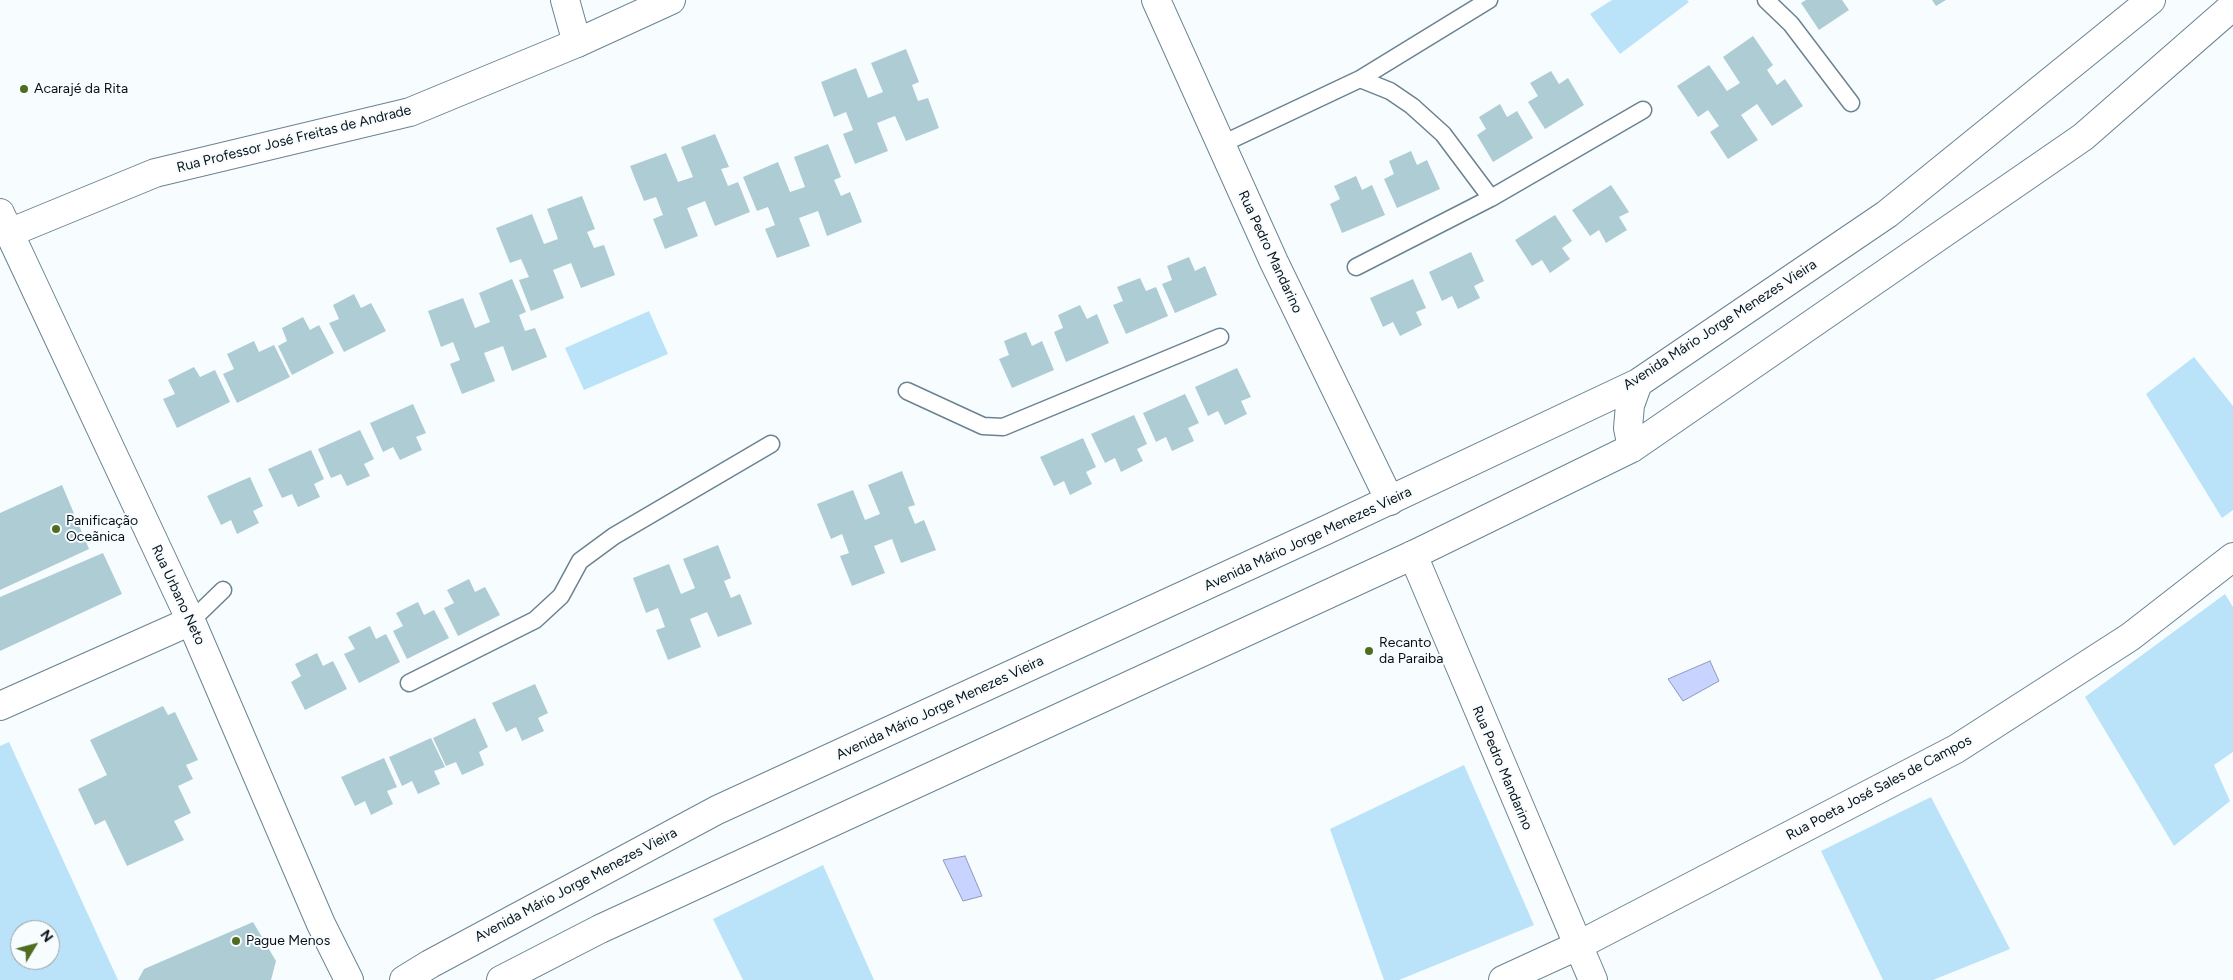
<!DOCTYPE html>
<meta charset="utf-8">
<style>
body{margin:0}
#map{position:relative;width:2233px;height:980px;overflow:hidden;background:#f7fcff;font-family:Figtree,sans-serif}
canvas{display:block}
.north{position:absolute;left:10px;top:920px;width:50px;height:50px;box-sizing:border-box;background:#f7fcff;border:1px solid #979ea2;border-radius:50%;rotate:53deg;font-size:14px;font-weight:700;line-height:20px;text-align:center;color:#081116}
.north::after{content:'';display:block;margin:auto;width:18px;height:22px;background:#506c1f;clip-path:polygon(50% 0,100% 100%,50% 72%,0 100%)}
</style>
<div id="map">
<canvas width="2233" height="980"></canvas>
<div class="north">N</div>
</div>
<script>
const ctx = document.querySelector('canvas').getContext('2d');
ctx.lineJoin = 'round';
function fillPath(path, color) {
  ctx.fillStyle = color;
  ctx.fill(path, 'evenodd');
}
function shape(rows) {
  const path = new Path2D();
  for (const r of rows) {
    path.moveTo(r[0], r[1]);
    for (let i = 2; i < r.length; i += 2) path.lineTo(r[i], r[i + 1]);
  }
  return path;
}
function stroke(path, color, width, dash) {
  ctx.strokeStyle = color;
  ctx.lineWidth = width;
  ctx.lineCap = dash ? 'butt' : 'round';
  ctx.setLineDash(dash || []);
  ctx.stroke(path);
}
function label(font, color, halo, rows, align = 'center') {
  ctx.font = font + ' Figtree,sans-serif';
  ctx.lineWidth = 4;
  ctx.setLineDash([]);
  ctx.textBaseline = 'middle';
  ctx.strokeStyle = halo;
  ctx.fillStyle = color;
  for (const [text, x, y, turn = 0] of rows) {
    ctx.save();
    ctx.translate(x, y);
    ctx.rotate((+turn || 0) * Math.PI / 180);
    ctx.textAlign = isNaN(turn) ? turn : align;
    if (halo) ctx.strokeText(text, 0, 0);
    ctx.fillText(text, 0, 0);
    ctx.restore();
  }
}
fillPath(shape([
 [1612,0,1687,0,1689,2,1620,54,1590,14],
 [649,311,668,354,584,390,565,348],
 [2194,357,2233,406,2233,510,2222,518,2146,394],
 [2225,594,2233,607,2233,752,2214,765,2230,801,2174,846,2085,697],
 [9,742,118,980,0,980,0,746],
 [20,930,50,930,50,960,20,960],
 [1464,765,1534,925,1399,980,1384,980,1330,829],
 [1931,797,2010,949,1933,980,1883,980,1821,851],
 [823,865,874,980,743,980,713,919]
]), '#bae3fa');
const water = shape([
 [1710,661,1719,681,1683,701,1668,679,1710,661],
 [965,856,982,896,963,901,943,860,965,856]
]);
fillPath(water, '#c8d3ff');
stroke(water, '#8e99b9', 1);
fillPath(shape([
 [1806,0,1842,0,1849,10,1819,30,1801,3],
 [1932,0,1946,0,1936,6],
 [1753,36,1773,65,1767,70,1777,85,1785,79,1803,106,1772,126,1757,104,1741,115,1758,140,1728,159,1710,132,1719,126,1708,110,1698,117,1677,86,1709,65,1727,91,1740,83,1723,57],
 [906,49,919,82,912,85,918,101,928,98,939,128,906,141,895,116,877,123,888,151,855,164,843,134,853,130,846,112,834,117,821,82,856,68,868,98,883,92,871,63],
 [1551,71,1559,84,1568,78,1584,105,1545,129,1528,102,1538,96,1530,83],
 [1500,104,1507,117,1517,111,1533,138,1493,162,1477,135,1486,129,1479,117],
 [715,134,729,167,721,169,728,186,738,182,750,212,715,226,705,201,687,208,698,236,665,249,653,219,663,215,656,197,644,201,630,166,666,153,678,182,693,177,681,147],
 [828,144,841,177,834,180,841,196,850,192,862,222,827,236,818,211,799,218,810,246,777,258,765,229,775,225,768,207,757,211,743,177,778,162,790,192,805,187,794,157],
 [1411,151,1417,165,1427,160,1440,189,1397,208,1384,179,1394,174,1389,161],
 [1356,176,1362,190,1372,185,1385,215,1342,233,1330,204,1340,199,1334,186],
 [1611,185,1629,212,1619,217,1627,230,1606,243,1599,230,1590,236,1572,210],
 [582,196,595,229,587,232,594,248,604,245,615,275,581,288,571,263,553,270,564,298,531,311,519,280,529,277,521,259,510,263,496,228,532,214,544,244,558,239,547,209],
 [1555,215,1572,241,1562,248,1570,259,1550,273,1542,260,1532,266,1515,240],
 [1471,252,1484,281,1474,286,1480,298,1458,309,1452,296,1442,301,1429,272],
 [1189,257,1195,271,1205,266,1217,295,1175,313,1162,284,1172,280,1167,266],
 [1140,278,1146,291,1156,287,1168,316,1126,334,1113,305,1123,301,1117,287],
 [512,279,526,312,519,315,525,331,535,328,547,357,512,371,503,346,484,353,495,381,462,394,450,364,460,360,453,342,441,347,428,311,463,298,475,328,490,322,479,293],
 [1413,279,1426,308,1416,312,1422,325,1400,336,1393,322,1383,327,1370,298],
 [354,294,361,308,371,303,386,331,344,352,329,323,339,319,333,305],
 [1080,305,1087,319,1097,314,1109,343,1066,362,1054,332,1063,328,1058,315],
 [303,317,310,330,319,325,334,353,292,375,278,346,287,341,282,328],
 [1026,332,1032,346,1042,341,1054,370,1012,388,999,359,1009,355,1004,341],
 [254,341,259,352,274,345,290,377,237,403,223,374,234,369,227,354],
 [194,367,200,377,215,370,230,402,177,428,163,399,175,394,168,380],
 [1237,368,1251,397,1241,401,1247,414,1225,425,1218,411,1208,416,1195,387],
 [1185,394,1199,423,1188,428,1194,441,1172,451,1166,437,1156,442,1143,413],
 [413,404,426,433,416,437,422,450,400,460,393,447,383,452,370,423],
 [1134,415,1147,444,1137,449,1143,461,1121,472,1115,458,1105,463,1091,434],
 [360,430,374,459,364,464,370,476,347,486,341,474,331,478,318,449],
 [1083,438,1096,467,1086,472,1092,484,1070,495,1064,481,1054,486,1040,457],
 [311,450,324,479,314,484,320,497,298,507,292,494,282,498,268,469],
 [902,471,915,505,908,507,915,524,924,520,936,550,901,563,892,539,874,546,885,573,852,586,840,556,849,553,842,534,831,539,817,504,853,490,865,520,880,514,868,485],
 [250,477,263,506,253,511,259,523,237,534,231,520,221,525,207,496],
 [62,485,89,549,0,590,0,513],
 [718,545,731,578,724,581,731,598,740,594,752,624,718,637,707,612,690,619,701,647,668,660,656,630,665,627,658,608,646,613,633,578,669,564,681,594,695,588,683,559],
 [103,553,122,594,0,651,0,597],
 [469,579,475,592,485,587,500,615,458,636,444,608,454,603,447,590],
 [418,602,424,615,434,610,449,638,407,659,393,631,403,626,396,613],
 [370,626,376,639,386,634,400,662,359,683,344,654,355,649,348,637],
 [317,653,323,666,333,661,347,689,305,710,291,682,301,676,295,664],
 [535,684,548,713,538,718,544,731,522,741,516,727,506,732,492,703],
 [163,706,168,715,175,712,198,760,186,765,193,779,178,786,191,813,174,821,184,840,127,866,105,820,95,825,78,789,107,775,90,740],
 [475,718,488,747,479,752,484,765,462,775,456,762,446,766,433,738],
 [431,738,445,767,434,771,440,784,418,794,412,781,402,786,389,757],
 [384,758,397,787,387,791,393,804,371,815,365,801,355,806,341,777],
 [253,922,276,961,271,980,138,980,144,969]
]), '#adccd3');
const service = shape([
 [1766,0,1791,24,1851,103],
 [1360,79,1390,91,1412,106,1443,134,1491,198],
 [1220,145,1360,79,1489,0],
 [1356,267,1491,198,1643,110],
 [907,391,983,426,1003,427,1220,337],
 [191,621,223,590],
 [409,683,535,620,561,596,580,561,614,536,771,444]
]);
const minor = shape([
 [565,0,577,43],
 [1156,0,1274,262,1390,501],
 [1413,555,1593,980],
 [0,706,191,621],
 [1503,980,1577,946,1956,749,2130,637,2233,557]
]);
const tertiary = shape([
 [0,213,191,621,321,924,349,980],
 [9,233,155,173,410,112,577,43,671,0]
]);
const primary = shape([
 [1632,448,1628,428,1630,405,1638,383],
 [404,980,430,964,717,810,1324,531,1638,383,1887,214,2151,0],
 [501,980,600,929,1413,555,1632,448,2083,137,2233,6]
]);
stroke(service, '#6b8391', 19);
stroke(minor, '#6b8391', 30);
stroke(tertiary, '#6b8391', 30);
stroke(primary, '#6b8391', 30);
stroke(service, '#fff', 16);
stroke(minor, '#fff', 28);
stroke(tertiary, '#fff', 28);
stroke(primary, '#fff', 28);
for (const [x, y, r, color] of [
 [24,89,5,"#506c1f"],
 [56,529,5,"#506c1f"],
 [1369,651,5,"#506c1f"],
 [236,941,5,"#506c1f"]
]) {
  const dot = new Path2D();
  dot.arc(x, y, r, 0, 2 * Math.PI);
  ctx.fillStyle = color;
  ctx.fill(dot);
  stroke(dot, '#f7fcff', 2);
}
label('14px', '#081116', '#f7fcff', [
 ["Acarajé da Rita",34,89],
 ["Panificação",66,521],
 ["Oceãnica",66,537],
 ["Recanto",1379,643],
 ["da Paraiba",1379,659],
 ["Pague Menos",246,941]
], 'left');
label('14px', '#081116', '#f7fcff', [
 ["Rua Professor José Freitas de Andrade",294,139,-14],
 ["Rua Pedro Mandarino",1270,252,65],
 ["Avenida Mário Jorge Menezes Vieira",1720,325,-33],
 ["Avenida Mário Jorge Menezes Vieira",1308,539,-25],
 ["Rua Urbano Neto",178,595,65],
 ["Avenida Mário Jorge Menezes Vieira",940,708,-25],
 ["Rua Pedro Mandarino",1502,768,67],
 ["Rua Poeta José Sales de Campos",1879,788,-28],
 ["Avenida Mário Jorge Menezes Vieira",576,885,-28]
]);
</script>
